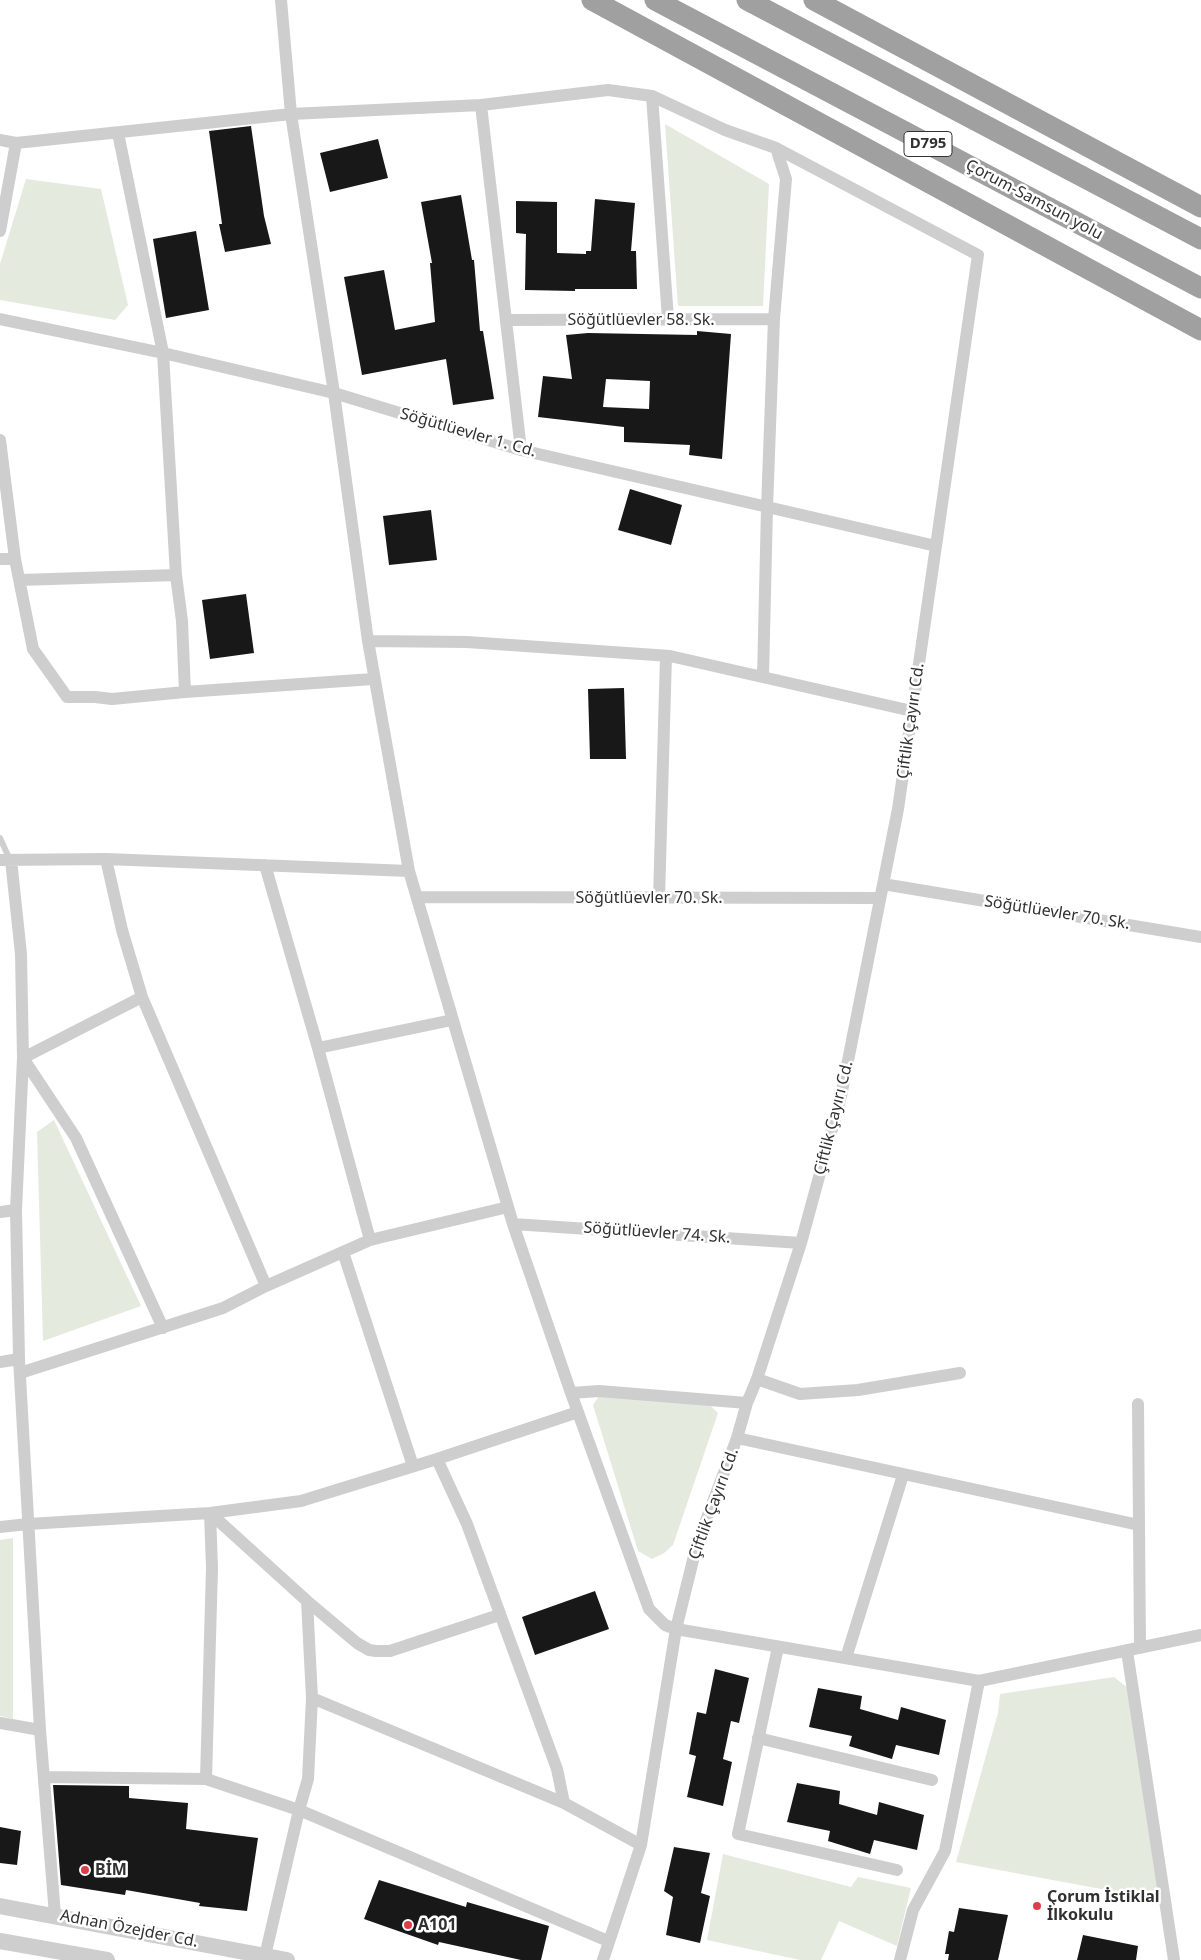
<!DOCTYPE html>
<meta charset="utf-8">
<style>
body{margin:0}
canvas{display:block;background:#fff}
</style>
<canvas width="1201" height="1960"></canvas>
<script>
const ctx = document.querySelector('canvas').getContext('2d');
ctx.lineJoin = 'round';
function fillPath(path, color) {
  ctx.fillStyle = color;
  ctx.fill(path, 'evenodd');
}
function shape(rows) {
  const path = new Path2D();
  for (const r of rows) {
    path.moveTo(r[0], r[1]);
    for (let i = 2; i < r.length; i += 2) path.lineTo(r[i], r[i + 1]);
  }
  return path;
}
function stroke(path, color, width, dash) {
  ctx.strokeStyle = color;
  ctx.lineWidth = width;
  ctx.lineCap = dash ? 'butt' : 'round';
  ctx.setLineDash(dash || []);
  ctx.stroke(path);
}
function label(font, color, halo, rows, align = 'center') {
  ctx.font = font + ' "Noto Sans",sans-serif';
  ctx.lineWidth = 5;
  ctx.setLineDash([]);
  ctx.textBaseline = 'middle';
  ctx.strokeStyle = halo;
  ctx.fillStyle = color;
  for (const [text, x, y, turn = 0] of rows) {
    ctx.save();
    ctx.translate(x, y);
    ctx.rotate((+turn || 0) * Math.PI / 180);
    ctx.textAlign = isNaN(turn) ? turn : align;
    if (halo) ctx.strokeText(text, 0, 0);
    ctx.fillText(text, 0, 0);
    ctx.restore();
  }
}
fillPath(shape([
 [665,124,769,184,763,306,678,306],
 [26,179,101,189,128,305,115,320,0,300,0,264],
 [54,1120,141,1306,43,1341,37,1132],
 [599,1396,708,1403,718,1413,673,1545,664,1553,652,1559,638,1551,593,1405],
 [13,1538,13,1719,0,1716,0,1540],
 [1114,1677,1128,1688,1160,1900,956,1862,998,1713,1000,1694],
 [723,1854,851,1887,858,1877,911,1888,897,1946,839,1921,821,1960,800,1960,707,1940]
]), '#e4eade');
fillPath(shape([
 [251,126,264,216,271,244,225,252,219,224,222,224,209,131],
 [378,139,388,178,330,192,320,153],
 [461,195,472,260,474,260,480,331,483,331,494,399,453,405,446,359,362,375,344,277,384,270,395,330,435,322,430,263,432,263,421,202],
 [595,199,635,203,631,251,636,251,637,289,575,289,575,291,525,290,526,234,516,233,516,201,557,202,557,253,586,254,586,251,591,251],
 [196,231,209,310,166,318,153,239],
 [697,331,731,334,722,459,689,455,690,445,624,442,624,427,538,417,543,376,572,379,566,335,588,333,697,335],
 [606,379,650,381,649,409,603,407],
 [630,489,682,505,671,545,618,530],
 [431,510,437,560,389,565,383,516],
 [246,594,254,653,210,659,202,600],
 [624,688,626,759,590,759,588,689],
 [595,1591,609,1629,535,1655,522,1617],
 [715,1669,749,1678,739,1723,731,1721,723,1759,732,1762,723,1806,687,1797,696,1756,689,1754,697,1712,706,1714],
 [818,1688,862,1696,860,1709,898,1720,901,1707,946,1720,939,1755,896,1745,892,1759,849,1746,852,1736,809,1727],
 [797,1783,840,1791,839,1804,877,1815,879,1802,924,1815,917,1850,874,1840,870,1854,828,1841,830,1831,787,1822],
 [53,1785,129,1786,129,1798,188,1803,186,1829,258,1838,247,1911,199,1906,200,1903,126,1890,125,1895,61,1885],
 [0,1827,21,1831,17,1865,0,1863],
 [674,1847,710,1853,701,1893,710,1896,700,1943,666,1935,673,1897,664,1891],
 [379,1880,466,1907,467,1902,549,1926,541,1960,521,1960,439,1942,438,1945,364,1919],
 [959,1908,1008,1915,998,1960,948,1960,949,1954,945,1954,949,1931,954,1932],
 [1083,1935,1138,1946,1136,1960,1077,1960]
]), '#181818');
stroke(shape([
 [0,838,10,860]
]), '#cecece', 6);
stroke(shape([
 [281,0,291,114,334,393,368,641,409,871,513,1224,571,1393,649,1609,665,1625,676,1629,979,1681,1201,1635],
 [652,96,668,319],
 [481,105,608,90,652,96,725,130,776,148,978,255,898,809,841,1096,801,1243,757,1379,747,1403,737,1438,697,1544,676,1629,641,1845,603,1960],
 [118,133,163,353,176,575,182,621,185,692],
 [0,140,16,143,291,114,481,105,521,450],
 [0,231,16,143],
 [0,319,163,353,334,393,521,450,936,546],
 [507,320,774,319],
 [0,440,15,559,33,649,67,697,95,697,112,699,185,692,373,679],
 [0,559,15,559],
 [20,580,176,575],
 [368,641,467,642,670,656,912,711],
 [763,677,767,508,774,319,786,179,776,148],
 [106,859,122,930,142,997,266,1286],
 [0,860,106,859,409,871],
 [11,860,21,954,23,1058,16,1210,19,1359,40,1730,55,1915],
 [265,865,318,1048,370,1240],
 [883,884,1201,937],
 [417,897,880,898],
 [659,898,666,656],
 [318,1048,452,1020],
 [23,1058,76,1138,163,1328],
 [23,1058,142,997],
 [0,1212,16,1210],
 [513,1224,801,1243],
 [343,1252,413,1466],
 [0,1362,19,1359],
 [20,1373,223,1308,266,1286,370,1240,508,1207],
 [757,1379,800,1394,858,1390,960,1373],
 [571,1393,599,1391,747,1403],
 [1138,1404,1140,1648],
 [737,1438,1139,1525],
 [437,1459,467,1524,557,1769,564,1803],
 [210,1513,307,1601,357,1643,369,1650,376,1651,390,1651,499,1615],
 [0,1527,28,1524,210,1513,301,1501,437,1459,578,1412],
 [778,1647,738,1834,897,1870],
 [1127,1651,1174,1960],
 [846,1658,903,1475],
 [312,1698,564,1803,641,1845],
 [0,1723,40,1730],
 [758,1738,932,1780],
 [45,1777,206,1779,299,1810,608,1941],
 [206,1779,212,1568,210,1513],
 [265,1956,299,1810,308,1779,312,1698,307,1601],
 [900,1960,913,1910,945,1851,979,1681]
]), '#cecece', 12);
stroke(shape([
 [0,1906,287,1960],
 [0,1941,107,1960]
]), '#cecece', 16);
stroke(shape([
 [592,0,1201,330],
 [655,0,1201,288],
 [747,0,1201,239],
 [814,0,1201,207]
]), '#a0a0a0', 21);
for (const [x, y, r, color] of [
 [85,1870,5,"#dd3f48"],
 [1037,1906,5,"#dd3f48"],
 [408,1925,5,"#dd3f48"]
]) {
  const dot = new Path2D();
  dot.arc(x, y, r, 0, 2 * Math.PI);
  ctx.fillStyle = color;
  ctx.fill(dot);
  stroke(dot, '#fff', 2);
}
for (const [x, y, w] of [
 [928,144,48]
]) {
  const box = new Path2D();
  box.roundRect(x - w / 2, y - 12.5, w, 25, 4);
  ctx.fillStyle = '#fff';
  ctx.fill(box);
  stroke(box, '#313131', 1);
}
label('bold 15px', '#313131', null, [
 ["D795",928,144]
]);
label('16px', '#313131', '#fff', [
 ["Çorum-Samsun yolu",1034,200,28],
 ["Söğütlüevler 58. Sk.",641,320],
 ["Söğütlüevler 1. Cd.",468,433,16],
 ["Çiftlik Çayırı Cd.",911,721,-82],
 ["Söğütlüevler 70. Sk.",649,898],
 ["Söğütlüevler 70. Sk.",1057,913,9],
 ["Çiftlik Çayırı Cd.",834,1118,-76],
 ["Söğütlüevler 74. Sk.",657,1233,4],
 ["Çiftlik Çayırı Cd.",714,1504,-70],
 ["Adnan Özejder Cd.",129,1929,11]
]);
label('bold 16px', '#313131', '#fff', [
 ["BİM",95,1870],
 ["Çorum İstiklal",1047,1897],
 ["İlkokulu",1047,1915],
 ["A101",418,1925]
], 'left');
</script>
